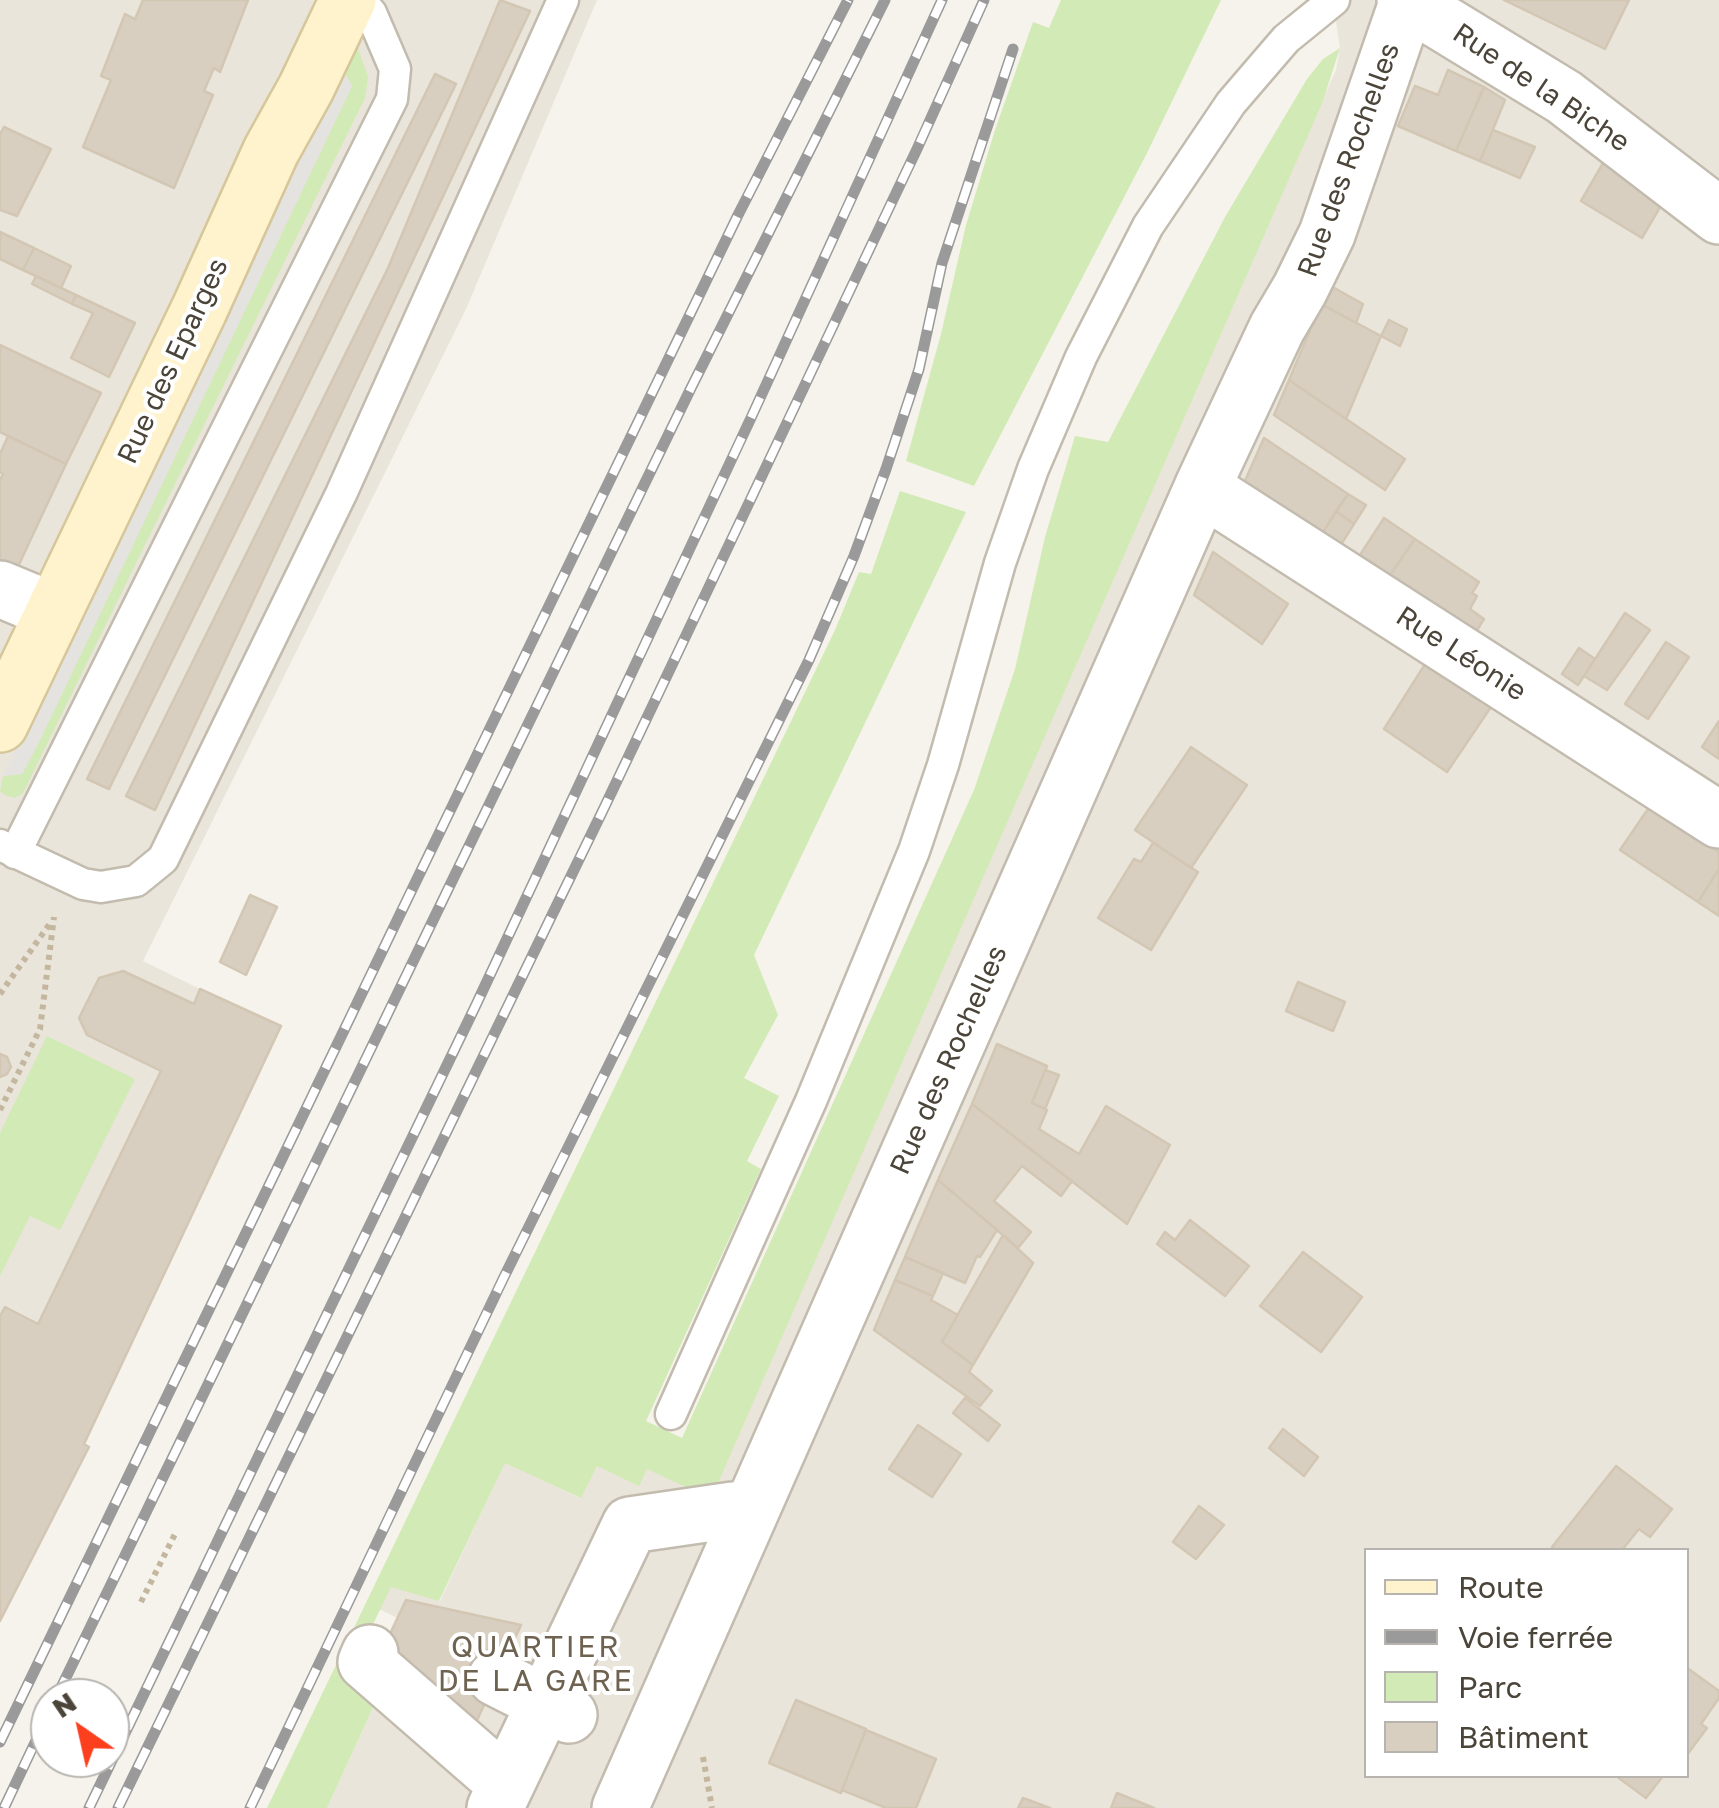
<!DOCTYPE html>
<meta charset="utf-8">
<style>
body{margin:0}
#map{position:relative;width:1719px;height:1808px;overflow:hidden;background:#f6f3ec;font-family:"Golos Text",sans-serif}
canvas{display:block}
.legend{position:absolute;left:1364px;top:1548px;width:325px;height:230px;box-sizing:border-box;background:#fff;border:2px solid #b7b4b0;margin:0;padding:12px 18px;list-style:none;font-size:30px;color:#4b4439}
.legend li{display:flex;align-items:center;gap:20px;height:50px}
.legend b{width:50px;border:2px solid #b7b4b0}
.north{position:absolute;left:30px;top:1678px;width:100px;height:100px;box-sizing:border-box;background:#fff;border:2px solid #b7b4b0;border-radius:50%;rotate:326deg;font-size:28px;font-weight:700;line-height:40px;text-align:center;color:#4b4439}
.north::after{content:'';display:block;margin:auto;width:35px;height:45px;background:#fc3f1d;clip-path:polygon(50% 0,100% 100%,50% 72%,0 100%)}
</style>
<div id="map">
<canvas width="1719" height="1808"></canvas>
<ul class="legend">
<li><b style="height:12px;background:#fff3cd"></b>Route</li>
<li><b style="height:12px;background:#9a9a9a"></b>Voie ferrée</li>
<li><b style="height:28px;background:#d2eab5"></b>Parc</li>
<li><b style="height:28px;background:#d8cfc1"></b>Bâtiment</li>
</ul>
<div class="north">N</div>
</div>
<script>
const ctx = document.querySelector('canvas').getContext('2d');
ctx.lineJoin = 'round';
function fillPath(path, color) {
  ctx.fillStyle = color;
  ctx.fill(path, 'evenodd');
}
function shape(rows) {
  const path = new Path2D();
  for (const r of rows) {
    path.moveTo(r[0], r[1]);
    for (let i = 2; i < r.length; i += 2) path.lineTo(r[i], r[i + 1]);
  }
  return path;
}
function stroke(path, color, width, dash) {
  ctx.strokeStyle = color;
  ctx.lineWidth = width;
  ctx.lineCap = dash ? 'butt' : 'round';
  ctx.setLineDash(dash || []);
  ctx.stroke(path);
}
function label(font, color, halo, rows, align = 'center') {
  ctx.font = font + ' "Golos Text",sans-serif';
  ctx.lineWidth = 8;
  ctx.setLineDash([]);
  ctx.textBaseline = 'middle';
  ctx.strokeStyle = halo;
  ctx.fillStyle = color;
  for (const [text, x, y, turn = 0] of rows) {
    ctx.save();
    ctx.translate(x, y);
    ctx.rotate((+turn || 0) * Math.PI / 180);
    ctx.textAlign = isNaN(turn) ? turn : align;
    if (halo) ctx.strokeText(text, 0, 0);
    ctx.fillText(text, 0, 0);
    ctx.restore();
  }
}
fillPath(shape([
 [0,0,597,0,466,309,143,961,200,989,194,1004,123,971,98,978,79,1017,87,1035,161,1071,38,1324,5,1308,0,1316],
 [1327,0,1719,0,1719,1808,327,1808,376,1701,389,1636,397,1618,379,1609,391,1586,440,1601,505,1462,580,1498,597,1466,647,1468,710,1499,1336,70,1340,48,1336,21],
 [1366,1550,1686,1550,1686,1776,1366,1776]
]), '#eae5da');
fillPath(shape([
 [1061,0,1221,0,1147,153,974,486,906,461,941,334,966,225,995,130,1033,22,1049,28],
 [353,34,368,77,365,98,23,793,15,798,5,795,0,791,3,776,22,774,38,744,352,86,339,63],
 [1340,48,1323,101,711,1499,647,1469,639,1486,597,1466,581,1498,505,1463,439,1601,391,1587,350,1672,376,1701,327,1808,267,1808,835,630,859,572,871,574,900,491,966,512,754,955,778,1015,744,1078,779,1096,747,1161,761,1169,646,1421,682,1438,974,790,1015,669,1045,537,1075,436,1108,442,1225,217,1307,79,1323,59],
 [47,1036,135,1079,60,1230,30,1216,0,1276,0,1133]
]), '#d2eab5');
fillPath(shape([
 [339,63,352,86,38,744,22,774,3,776]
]), '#e5e3e0');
const building = shape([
 [143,0,248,0,220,72,214,68,204,91,213,95,174,188,83,147,111,80,101,76,125,14,135,19,143,0],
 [500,0,530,11,155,810,126,796,388,268,500,0],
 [1504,0,1629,0,1605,49,1504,0],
 [1448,70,1484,87,1456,151,1398,126,1415,86,1438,95,1448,70],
 [435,74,456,84,109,789,87,779,435,74],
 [1484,87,1505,100,1480,161,1456,151,1484,87],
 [4,127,51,149,17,216,0,210,0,134,4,127],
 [1493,130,1535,147,1520,178,1480,161,1493,130],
 [1603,163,1663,202,1642,238,1581,201,1603,163],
 [0,232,34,248,23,270,0,259,0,232],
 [34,248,71,266,61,288,23,270,34,248],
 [36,276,76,295,72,304,32,284,36,276],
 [1329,285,1363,304,1356,323,1321,304,1329,285],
 [76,295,135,323,109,377,71,358,93,313,72,304,76,295],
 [1321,304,1381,336,1346,419,1289,380,1321,304],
 [1389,320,1407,329,1400,346,1381,336,1389,320],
 [0,345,101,393,66,464,0,432,0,345],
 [1289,380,1405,459,1385,490,1274,415,1289,380],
 [8,436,66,464,15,573,0,567,0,480,3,474,0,472,0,454,8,436],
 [1264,438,1348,494,1322,534,1244,483,1264,438],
 [1348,494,1366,505,1354,524,1336,511,1348,494],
 [1336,511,1354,524,1340,546,1322,534,1336,511],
 [1384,518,1415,539,1388,578,1358,558,1384,518],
 [1415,539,1479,582,1472,593,1477,596,1470,609,1484,619,1474,635,1388,578,1415,539],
 [1213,552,1288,604,1262,644,1194,595,1213,552],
 [1625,613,1650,630,1607,690,1584,676,1625,613],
 [1666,642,1689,657,1648,719,1625,704,1666,642],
 [1579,648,1595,659,1578,685,1562,674,1579,648],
 [1427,661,1493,704,1447,772,1384,729,1427,661],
 [1719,721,1719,759,1702,747,1719,721],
 [1191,747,1247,785,1191,868,1135,830,1191,747],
 [1650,806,1719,852,1719,869,1698,902,1620,850,1650,806],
 [1153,843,1198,872,1151,950,1098,918,1134,859,1141,862,1153,843],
 [1719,869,1719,916,1698,902,1719,869],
 [250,895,277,907,246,975,220,962,250,895],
 [123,971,194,1004,200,989,281,1026,84,1444,89,1447,0,1621,0,1316,5,1307,38,1324,161,1071,87,1035,79,1018,99,978,123,971],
 [1298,982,1345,1002,1333,1031,1286,1011,1298,982],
 [997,1044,1047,1066,1032,1103,1047,1110,1039,1129,1079,1154,1106,1106,1170,1145,1127,1224,972,1104,997,1044],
 [0,1054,7,1057,11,1067,7,1074,0,1077,0,1054],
 [1045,1070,1059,1075,1045,1109,1032,1103,1045,1070],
 [972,1104,1072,1181,1061,1196,1022,1166,994,1201,1031,1232,1018,1248,938,1180,972,1104],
 [938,1180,997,1230,980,1257,977,1256,965,1283,905,1257,938,1180],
 [1190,1220,1249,1266,1225,1296,1157,1244,1165,1232,1175,1240,1190,1220],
 [1003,1235,1033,1263,973,1365,942,1342,1003,1235],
 [1303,1252,1362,1297,1321,1352,1260,1306,1303,1252],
 [905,1257,943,1273,933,1296,895,1280,905,1257],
 [895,1280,933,1296,931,1300,958,1315,942,1342,973,1365,969,1372,992,1391,980,1406,874,1330,895,1280],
 [965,1398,1000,1425,988,1441,953,1413,965,1398],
 [918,1425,961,1454,932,1497,889,1469,918,1425],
 [1283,1429,1318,1457,1304,1476,1269,1448,1283,1429],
 [1616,1466,1672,1509,1650,1537,1639,1529,1622,1550,1557,1550,1552,1547,1616,1466],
 [1199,1506,1224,1525,1196,1559,1173,1542,1199,1506],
 [406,1600,521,1625,473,1729,379,1657,406,1600],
 [1686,1667,1719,1691,1719,1698,1701,1724,1707,1728,1687,1755,1686,1667],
 [94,1684,111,1692,108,1698,87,1698,94,1684],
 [796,1700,866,1729,841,1793,769,1763,796,1700],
 [866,1730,936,1759,916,1808,886,1808,842,1790,866,1730],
 [1616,1776,1663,1776,1646,1798,1616,1776],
 [1117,1793,1154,1808,1111,1808,1117,1793],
 [1023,1798,1050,1808,1018,1808,1023,1798]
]);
fillPath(building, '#d8cfc1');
stroke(building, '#d3c7b4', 2.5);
const lane = shape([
 [0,845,83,884,101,887,136,881,163,859,341,494,563,0],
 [15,853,392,99,395,69,371,13,360,0],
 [671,1414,811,1101,914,851,943,765,1000,563,1033,469,1081,357,1148,226,1231,103,1286,39,1334,0]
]);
const street = shape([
 [1405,0,1564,97,1719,216],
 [1202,488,1719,820],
 [0,589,53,611],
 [370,1653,366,1662,506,1784],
 [496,1678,569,1715],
 [495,1808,630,1525,733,1510],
 [620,1808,1202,488,1277,328,1300,289,1327,234,1408,0]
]);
const secondary = shape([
 [0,724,199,310,271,151,306,88,348,0]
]);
stroke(lane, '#c2bbae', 35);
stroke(street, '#c2bbae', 60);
stroke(secondary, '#d6c79b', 60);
stroke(shape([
 [0,994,51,922],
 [0,1110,40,1029,54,917],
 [141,1602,176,1532],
 [703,1757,712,1808]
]), '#c4b79f', 6, [5, 5]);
stroke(lane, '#fff', 30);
stroke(street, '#fff', 55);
stroke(secondary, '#fff3cd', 55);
const rail = shape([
 [56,1698,691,388,885,0],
 [0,1742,738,215,848,0],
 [4,1808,50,1711],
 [89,1808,475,1007,750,420,942,0],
 [118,1808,605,806,917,149,984,0],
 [250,1808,504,1277,809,660,854,556,886,469,919,369,942,263,1013,49]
]);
stroke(rail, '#9a9a9a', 11);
stroke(rail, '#fff', 8, [22]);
label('28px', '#4b4439', '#fff', [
 ["Rue de la Biche",1541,88,34],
 ["Rue des Rochelles",1349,160,-70],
 ["Rue des Eparges",173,361,-65],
 ["Rue Léonie",1461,654,33],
 ["Rue des Rochelles",949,1060,-66]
]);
ctx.letterSpacing = '2.5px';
label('30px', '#6e6250', '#fff', [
 ["QUARTIER",536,1647],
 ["DE LA GARE",536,1681]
]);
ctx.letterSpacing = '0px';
</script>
